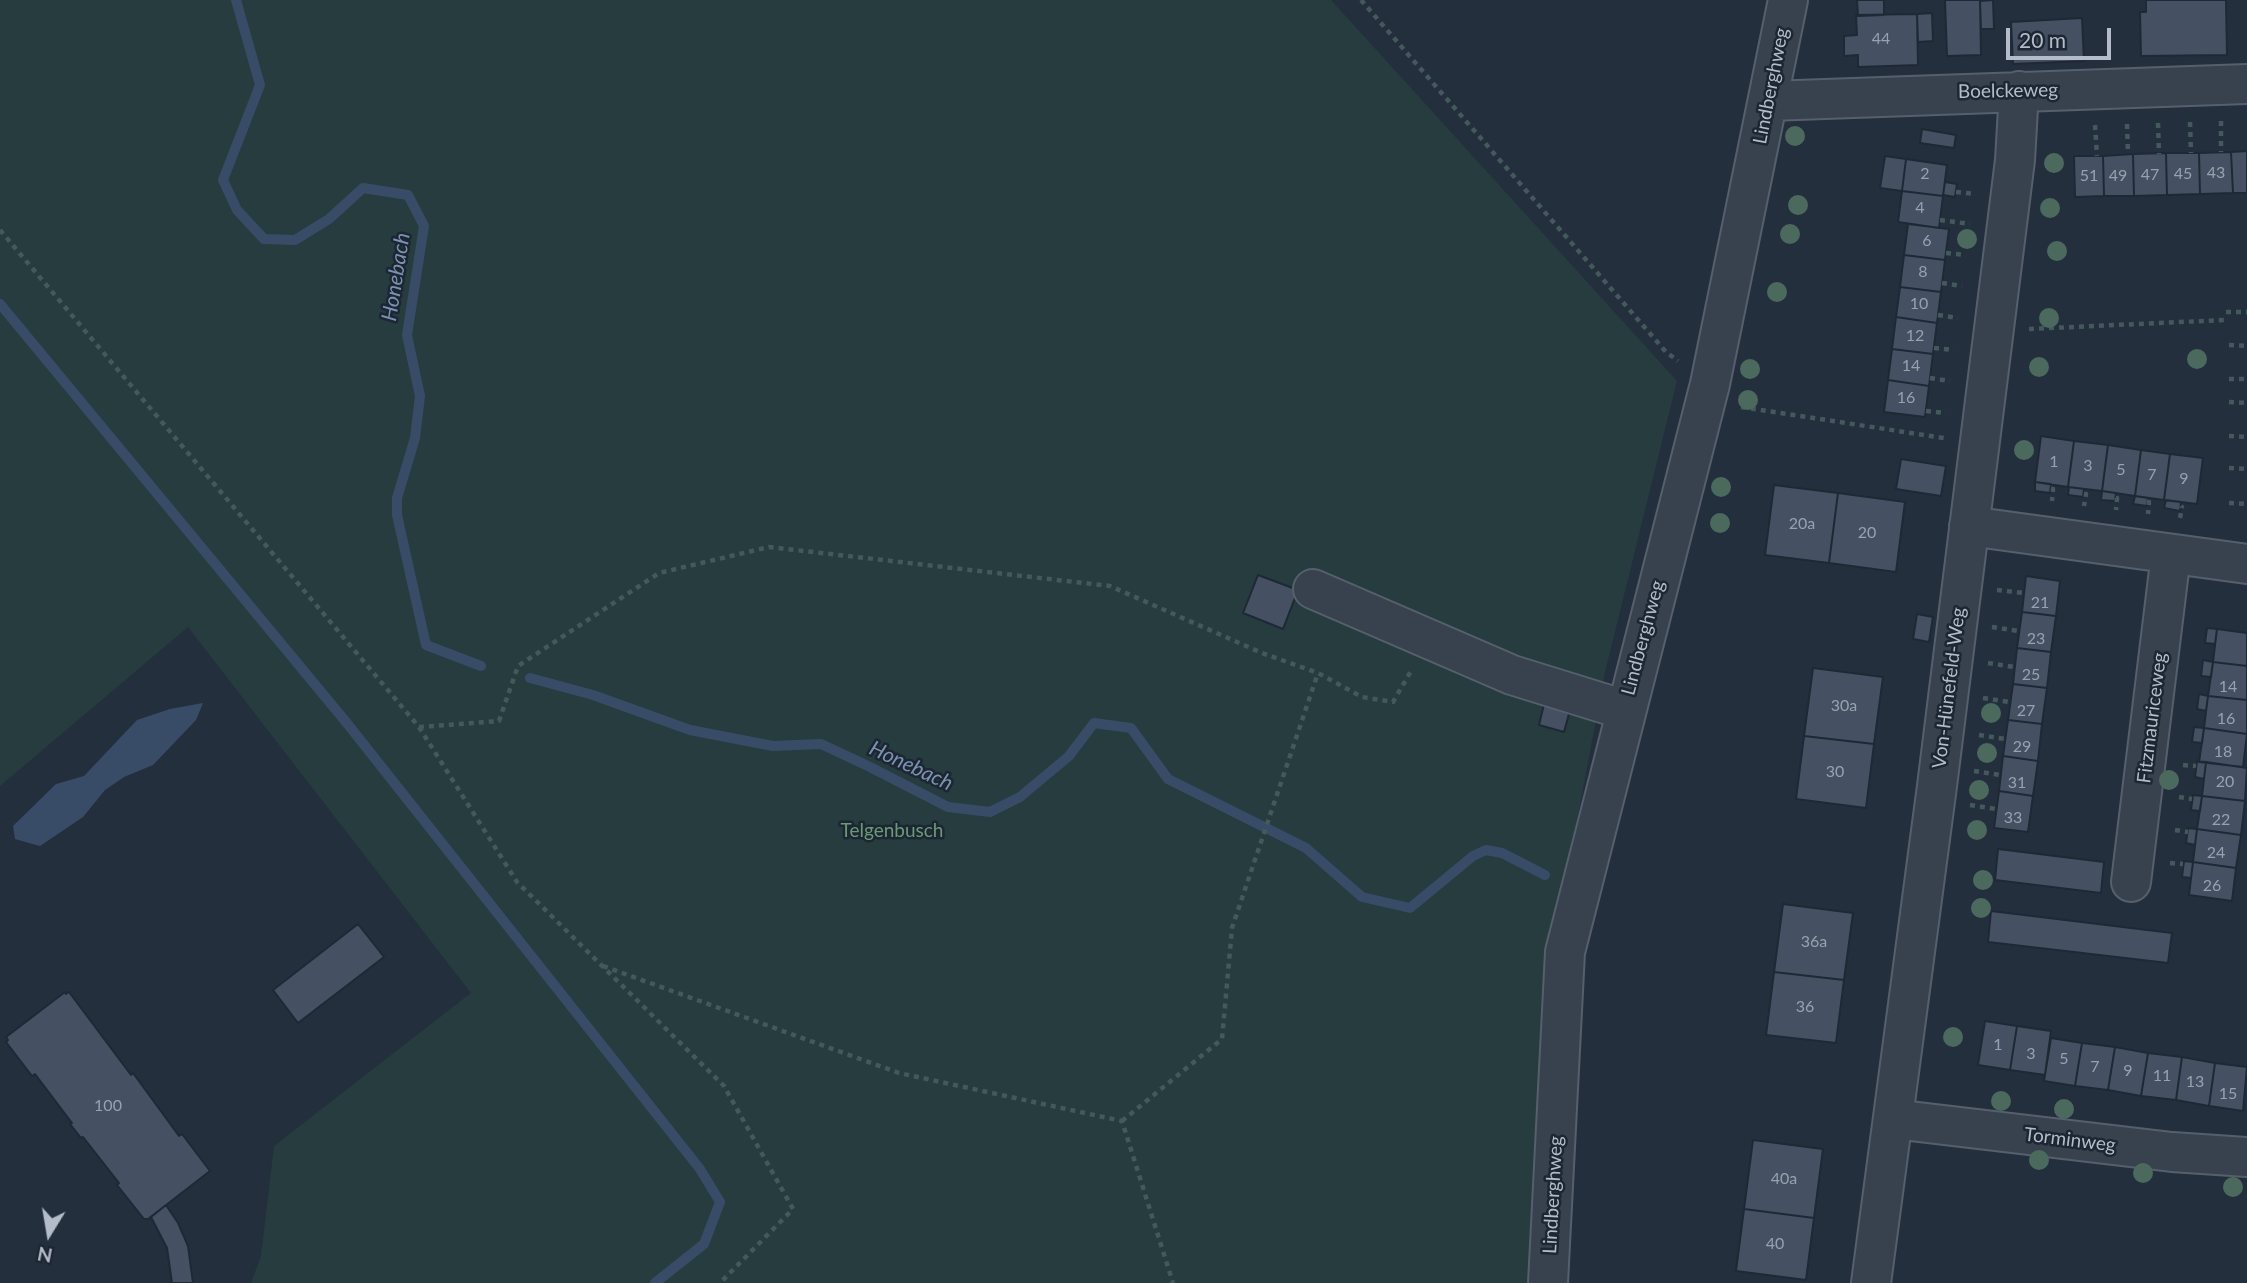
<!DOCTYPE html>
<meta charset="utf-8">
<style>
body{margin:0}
#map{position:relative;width:2247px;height:1283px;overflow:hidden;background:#242f3e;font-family:Lato,sans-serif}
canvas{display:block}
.north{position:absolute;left:14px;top:1199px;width:70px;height:70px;-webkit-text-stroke:5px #1d2633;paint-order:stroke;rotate:191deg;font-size:19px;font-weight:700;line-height:28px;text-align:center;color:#b4bcc9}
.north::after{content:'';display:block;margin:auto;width:24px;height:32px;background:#b4bcc9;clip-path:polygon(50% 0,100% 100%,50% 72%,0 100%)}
.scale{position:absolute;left:2006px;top:28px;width:105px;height:32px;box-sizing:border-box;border:4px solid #b4bcc9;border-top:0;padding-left:9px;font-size:21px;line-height:24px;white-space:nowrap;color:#b4bcc9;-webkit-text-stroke:5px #1d2633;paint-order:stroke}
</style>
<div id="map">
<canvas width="2247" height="1283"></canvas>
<div class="north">N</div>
<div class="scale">20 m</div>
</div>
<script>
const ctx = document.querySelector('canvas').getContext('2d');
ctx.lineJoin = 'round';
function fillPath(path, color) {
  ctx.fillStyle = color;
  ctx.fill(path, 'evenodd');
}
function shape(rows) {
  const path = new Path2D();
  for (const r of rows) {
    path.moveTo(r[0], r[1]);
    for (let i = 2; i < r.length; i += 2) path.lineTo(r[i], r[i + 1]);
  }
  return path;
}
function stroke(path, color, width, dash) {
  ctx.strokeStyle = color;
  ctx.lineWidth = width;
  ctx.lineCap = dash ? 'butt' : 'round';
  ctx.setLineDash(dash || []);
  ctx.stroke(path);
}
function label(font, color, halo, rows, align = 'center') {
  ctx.font = font + ' Lato,sans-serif';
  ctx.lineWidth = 5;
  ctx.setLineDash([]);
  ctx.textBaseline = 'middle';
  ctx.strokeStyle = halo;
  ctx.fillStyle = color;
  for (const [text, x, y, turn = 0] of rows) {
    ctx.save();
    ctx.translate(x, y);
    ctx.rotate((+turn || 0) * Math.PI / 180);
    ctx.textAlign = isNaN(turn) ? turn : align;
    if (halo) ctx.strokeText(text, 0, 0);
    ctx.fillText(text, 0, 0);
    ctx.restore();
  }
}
fillPath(shape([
 [0,0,1331,0,1677,381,1605,672,1573,842,1549,946,1532,1283,251,1283,261,1256,274,1146,471,993,188,627,0,786]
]), '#263c3f');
fillPath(shape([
 [203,703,196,720,153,765,124,777,105,790,83,817,40,846,15,839,13,826,56,784,84,776,137,720,170,709]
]), '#394c67');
stroke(shape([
 [236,0,260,85,223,180,237,210,264,239,295,240,329,219,363,188,408,195,424,226,407,335,420,396,415,438,397,498,397,515,426,645,481,666],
 [0,304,346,722,700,1169,720,1202,704,1244,655,1283],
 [530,678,593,695,690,730,773,746,821,744,868,766,948,807,990,812,1020,797,1069,756,1094,723,1131,728,1168,779,1306,848,1362,897,1410,908,1473,856,1486,850,1502,853,1545,875]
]), '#394c67', 10);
const building = shape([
 [1857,0,1884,0,1884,15,1858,16,1857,0],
 [1945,0,1980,0,1981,55,1947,56,1945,0],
 [1993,0,1994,29,1981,29,1980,1,1993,0],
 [2146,0,2226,0,2227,55,2141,56,2140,12,2146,12,2146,0],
 [1932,13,1933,41,1918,42,1917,14,1932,13],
 [1917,14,1918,65,1858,67,1858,55,1844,56,1844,36,1857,35,1856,15,1917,14],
 [2082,18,2084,61,2013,64,2011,22,2082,18],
 [1922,129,1956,135,1954,148,1920,143,1922,129],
 [2247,151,2247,193,2233,193,2231,152,2247,151],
 [2231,152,2233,193,2200,194,2199,153,2231,152],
 [2166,153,2199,153,2200,194,2167,195,2166,153],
 [2166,153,2167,195,2134,196,2133,154,2166,153],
 [2133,154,2134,196,2104,196,2103,156,2133,154],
 [1885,156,1906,159,1902,191,1880,188,1885,156],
 [2074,156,2103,156,2104,196,2075,197,2074,156],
 [1906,159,1947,165,1943,196,1902,191,1906,159],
 [1945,182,1957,184,1955,197,1943,195,1945,182],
 [1902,191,1943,196,1939,228,1898,222,1902,191],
 [1908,224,1949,229,1945,260,1904,255,1908,224],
 [1904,255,1945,260,1941,292,1900,287,1904,255],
 [1900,287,1941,292,1937,323,1896,317,1900,287],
 [1896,317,1937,323,1933,354,1892,349,1896,317],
 [1892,349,1933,354,1929,386,1888,380,1892,349],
 [1888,380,1929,386,1925,417,1884,412,1888,380],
 [2041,436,2074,441,2068,487,2035,482,2041,436],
 [2074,441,2108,445,2102,491,2068,487,2074,441],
 [2108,445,2141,450,2135,496,2102,491,2108,445],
 [2141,450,2170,454,2164,500,2135,496,2141,450],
 [2170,454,2203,458,2197,504,2164,500,2170,454],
 [1901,459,1946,466,1941,496,1896,489,1901,459],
 [2035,482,2051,484,2050,493,2035,491,2035,482],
 [1774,485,1838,493,1829,563,1765,555,1774,485],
 [2069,487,2084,489,2083,497,2068,495,2069,487],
 [2102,491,2116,493,2115,501,2101,500,2102,491],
 [1838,493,1905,502,1896,572,1829,563,1838,493],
 [2135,496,2148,498,2147,506,2133,504,2135,496],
 [2166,500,2181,502,2180,511,2164,508,2166,500],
 [1258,575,1298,590,1283,629,1243,613,1258,575],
 [2026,576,2060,581,2056,616,2022,612,2026,576],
 [2022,612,2056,616,2051,652,2017,648,2022,612],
 [1917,614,1933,617,1929,642,1913,639,1917,614],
 [2207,628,2217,629,2215,644,2205,643,2207,628],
 [2217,629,2247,633,2247,666,2213,662,2217,629],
 [2017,648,2051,652,2047,688,2013,684,2017,648],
 [2203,660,2213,662,2211,677,2201,676,2203,660],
 [2213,662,2247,666,2247,700,2208,696,2213,662],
 [1813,668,1883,677,1874,744,1804,736,1813,668],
 [2013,684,2047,688,2042,724,2008,720,2013,684],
 [2199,694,2208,696,2206,711,2197,709,2199,694],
 [2208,696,2247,700,2247,734,2204,728,2208,696],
 [1544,704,1570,710,1564,732,1539,725,1544,704],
 [2008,720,2042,724,2038,761,2003,756,2008,720],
 [2194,727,2204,728,2202,743,2192,742,2194,727],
 [2204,728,2247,734,2243,767,2199,762,2204,728],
 [1804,736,1874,744,1866,808,1796,799,1804,736],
 [2003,756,2038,761,2033,796,1999,791,2003,756],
 [2197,761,2206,762,2204,779,2195,777,2197,761],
 [2206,762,2247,768,2245,801,2202,796,2206,762],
 [1999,791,2033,796,2028,832,1994,828,1999,791],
 [2193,795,2202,796,2200,811,2191,810,2193,795],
 [2202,796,2245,801,2241,835,2197,829,2202,796],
 [2188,828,2197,829,2195,845,2186,843,2188,828],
 [2197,829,2241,835,2236,868,2193,862,2197,829],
 [1998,849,2104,862,2101,893,1995,880,1998,849],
 [2184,861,2193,862,2191,878,2182,877,2184,861],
 [2193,862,2236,868,2232,901,2189,895,2193,862],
 [1783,904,1853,913,1844,980,1774,972,1783,904],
 [1991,911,2172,933,2168,963,1988,942,1991,911],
 [358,924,384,957,298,1023,273,990,358,924],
 [1774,972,1844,980,1836,1043,1766,1035,1774,972],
 [65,992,66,994,69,992,131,1075,133,1073,179,1136,182,1134,210,1171,148,1219,144,1219,117,1185,119,1183,83,1137,81,1138,70,1124,72,1123,35,1074,32,1076,6,1042,8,1040,6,1037,65,992],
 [1985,1021,2017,1026,2010,1070,1978,1065,1985,1021],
 [2017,1026,2051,1031,2045,1075,2010,1070,2017,1026],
 [2051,1038,2082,1043,2075,1086,2044,1081,2051,1038],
 [2082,1043,2115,1047,2108,1090,2075,1086,2082,1043],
 [2115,1047,2148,1053,2141,1096,2108,1090,2115,1047],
 [2148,1053,2182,1057,2176,1100,2141,1096,2148,1053],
 [2182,1057,2215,1063,2209,1106,2176,1100,2182,1057],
 [2215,1063,2247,1067,2243,1111,2209,1106,2215,1063],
 [1753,1140,1823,1149,1814,1218,1744,1209,1753,1140],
 [166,1205,178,1223,188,1246,193,1283,172,1283,167,1248,151,1217,166,1205],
 [1744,1209,1814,1218,1806,1280,1736,1271,1744,1209]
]);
fillPath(building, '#455162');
stroke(building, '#1f2835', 2);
const minor = shape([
 [1769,101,2247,84],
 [1969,526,2247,564],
 [1313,589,1512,675,1625,710],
 [2131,882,2171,554],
 [1893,1119,2172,1152,2247,1157],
 [1548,1283,1565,952,1710,384,1788,0],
 [1871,1283,1937,786,2015,160,2019,91]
]);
stroke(minor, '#565f6c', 42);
stroke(shape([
 [1361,0,1666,352,1678,361],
 [2221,121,2221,152],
 [2190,122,2191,153],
 [2158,123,2159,154],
 [2127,124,2128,154],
 [2095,125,2097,156],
 [1956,192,1976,194],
 [1940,220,1970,224],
 [0,230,419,727,499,721,518,666,659,573,769,547,1110,586,1262,653,1318,673,1362,697,1393,702,1411,671],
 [1946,253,1966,255],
 [1942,283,1962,286],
 [2226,312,2247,312],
 [1938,315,1958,318],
 [2029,329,2224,320],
 [2229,345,2247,346],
 [1934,348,1954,350],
 [1930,378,1950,381],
 [2229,379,2244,379],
 [2229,402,2247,403],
 [1741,407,1944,438],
 [1926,411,1946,413],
 [2229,436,2247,437],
 [2229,468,2247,469],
 [2051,489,2053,489,2052,501],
 [2084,494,2086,494,2084,506],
 [2116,498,2117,498,2116,510],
 [2147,502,2149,502,2148,514],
 [2229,503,2247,504],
 [2180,518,2182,507,2181,506],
 [1997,590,2024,593],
 [1992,627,2019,631],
 [1988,663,2015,667],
 [1983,698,2010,702],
 [419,727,517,882,724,1086,793,1209,720,1283],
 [1979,735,2006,739],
 [2183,765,2196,766],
 [1974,771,2001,775],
 [2179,797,2192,799],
 [1970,805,1996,809],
 [2175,830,2188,832],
 [2170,863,2183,864],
 [603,966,899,1073,1122,1121,1173,1283],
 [1122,1121,1222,1039,1232,928,1318,673]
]), '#44595c', 4.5, [5, 5]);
stroke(minor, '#38414e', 38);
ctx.fillStyle = '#4b6a5d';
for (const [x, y] of [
 [1795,136],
 [2054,163],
 [1798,205],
 [2050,208],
 [1790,234],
 [1967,239],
 [2057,251],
 [1777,292],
 [2049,318],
 [2197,359],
 [2039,367],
 [1750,369],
 [1748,400],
 [2024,450],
 [1721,487],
 [1720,523],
 [1991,713],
 [1987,753],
 [2169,780],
 [1979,790],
 [1977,830],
 [1983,880],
 [1981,908],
 [1953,1037],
 [2001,1101],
 [2064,1109],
 [2039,1160],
 [2143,1173],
 [2233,1187]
]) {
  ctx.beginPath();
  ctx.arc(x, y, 10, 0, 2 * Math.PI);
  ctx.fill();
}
label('16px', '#98a1af', null, [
 ["44",1881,39],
 ["43",2216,173],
 ["2",1925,174],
 ["45",2183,174],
 ["47",2150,175],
 ["51",2089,176],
 ["49",2118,176],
 ["4",1920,208],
 ["6",1927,241],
 ["8",1923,272],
 ["10",1919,304],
 ["12",1915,336],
 ["14",1911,366],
 ["16",1906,398],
 ["1",2054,462],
 ["3",2088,466],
 ["5",2121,470],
 ["7",2152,475],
 ["9",2184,479],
 ["20a",1802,524],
 ["20",1867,533],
 ["21",2040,603],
 ["23",2036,639],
 ["25",2031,675],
 ["14",2228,687],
 ["30a",1844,706],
 ["27",2026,711],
 ["16",2226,719],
 ["29",2022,747],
 ["18",2223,752],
 ["30",1835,772],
 ["20",2225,782],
 ["31",2017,783],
 ["33",2013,818],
 ["22",2221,820],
 ["24",2216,853],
 ["26",2212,886],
 ["36a",1814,942],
 ["36",1805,1007],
 ["1",1998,1045],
 ["3",2031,1054],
 ["5",2064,1059],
 ["7",2095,1067],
 ["9",2128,1071],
 ["11",2162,1076],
 ["13",2195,1082],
 ["15",2228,1094],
 ["100",108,1106],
 ["40a",1784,1179],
 ["40",1775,1244]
]);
label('19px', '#b4bcc9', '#1d2633', [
 ["Lindberghweg",1771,86,-79],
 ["Boelckeweg",2008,91,-1],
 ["Lindberghweg",1643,638,-75],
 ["Von-Hünefeld-Weg",1949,688,-83],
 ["Fitzmauriceweg",2152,718,-83],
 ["Torminweg",2070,1140,7],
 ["Lindberghweg",1553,1195,-87]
]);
label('19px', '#6b9a76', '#1d2633', [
 ["Telgenbusch",892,831]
]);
label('italic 21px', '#7c92b1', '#1d2633', [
 ["Honebach",396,277,-81],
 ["Honebach",911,766,25]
]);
</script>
